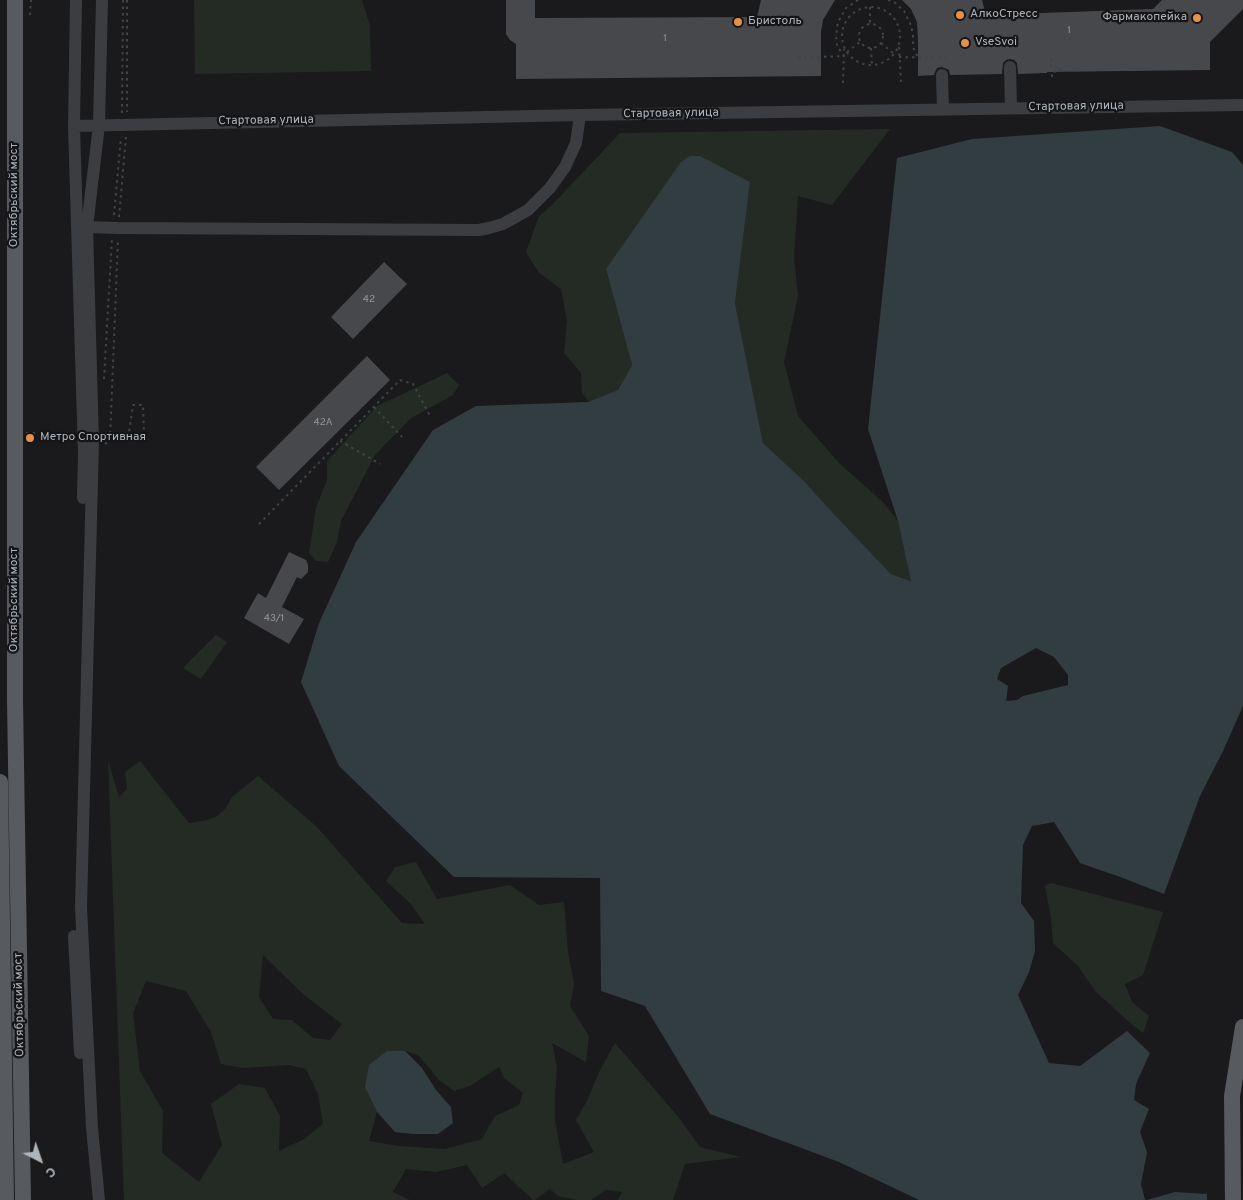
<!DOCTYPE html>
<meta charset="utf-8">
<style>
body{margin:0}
#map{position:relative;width:1243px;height:1200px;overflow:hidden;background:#1a1a1c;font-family:Overpass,sans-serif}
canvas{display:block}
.north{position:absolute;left:15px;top:1135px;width:50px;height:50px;-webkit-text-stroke:4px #151517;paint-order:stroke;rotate:139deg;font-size:14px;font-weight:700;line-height:20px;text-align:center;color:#adb4ba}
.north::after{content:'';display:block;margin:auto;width:18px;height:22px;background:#adb4ba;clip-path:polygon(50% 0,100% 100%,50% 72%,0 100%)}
</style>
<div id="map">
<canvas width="1243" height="1200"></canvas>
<div class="north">С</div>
</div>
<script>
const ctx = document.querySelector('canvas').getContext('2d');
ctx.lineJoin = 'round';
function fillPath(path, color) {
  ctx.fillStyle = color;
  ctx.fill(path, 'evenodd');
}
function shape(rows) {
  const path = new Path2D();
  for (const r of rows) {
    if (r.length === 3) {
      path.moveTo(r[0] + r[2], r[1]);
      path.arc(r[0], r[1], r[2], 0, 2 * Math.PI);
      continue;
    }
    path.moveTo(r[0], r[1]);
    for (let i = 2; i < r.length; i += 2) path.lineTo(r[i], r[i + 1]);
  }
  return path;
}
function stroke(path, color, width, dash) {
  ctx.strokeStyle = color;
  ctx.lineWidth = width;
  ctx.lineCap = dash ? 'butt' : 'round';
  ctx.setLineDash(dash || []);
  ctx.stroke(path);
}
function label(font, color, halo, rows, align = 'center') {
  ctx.font = font + ' Overpass,sans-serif';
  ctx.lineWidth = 4.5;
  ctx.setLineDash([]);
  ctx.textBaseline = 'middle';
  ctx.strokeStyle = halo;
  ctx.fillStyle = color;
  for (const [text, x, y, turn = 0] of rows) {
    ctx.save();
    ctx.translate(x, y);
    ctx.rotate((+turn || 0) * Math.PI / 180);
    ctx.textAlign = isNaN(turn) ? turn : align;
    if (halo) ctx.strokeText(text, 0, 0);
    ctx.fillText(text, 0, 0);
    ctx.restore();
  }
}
fillPath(shape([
 [194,0,362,0,370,26,371,71,195,74],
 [890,129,832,205,798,196,794,258,798,296,784,362,798,416,840,464,884,503,898,521,912,581,891,574,833,513,804,481,763,443,735,303,750,182,606,269,632,365,618,390,589,402,582,393,581,373,564,353,567,320,561,289,539,273,526,252,539,216,552,205,620,133],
 [447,373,459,385,453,395,410,419,375,455,341,521,337,542,328,562,316,561,309,553,316,508,327,480,327,461,377,406],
 [216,635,227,642,201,679,183,668],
 [108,760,119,797,127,789,125,772,140,761,189,823,203,821,216,817,226,808,232,797,258,776,316,826,402,923,425,924,410,903,386,881,395,867,416,862,437,899,510,885,539,905,564,902,568,952,574,984,570,1006,589,1036,586,1062,552,1043,557,1067,555,1096,555,1120,563,1164,594,1152,576,1120,588,1099,599,1072,615,1043,680,1119,700,1147,741,1157,685,1164,673,1200,618,1200,622,1192,606,1190,591,1200,577,1200,558,1196,550,1189,535,1200,533,1200,504,1173,482,1188,467,1165,436,1172,406,1169,393,1192,410,1200,124,1200],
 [263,955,303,994,342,1024,330,1040,313,1038,292,1020,273,1019,259,997],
 [146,981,186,991,211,1032,221,1064,243,1068,289,1065,306,1069,318,1094,323,1124,304,1139,279,1151,280,1116,265,1088,239,1084,211,1104,222,1145,199,1182,162,1153,163,1111,140,1071,133,1013],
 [405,1051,418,1055,439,1080,454,1091,470,1086,499,1067,504,1078,523,1093,519,1105,495,1116,482,1139,445,1149,399,1146,369,1141,377,1112,365,1087],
 [1051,883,1163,912,1143,975,1125,984,1132,1002,1149,1016,1143,1033,1128,1021,1096,992,1078,966,1053,943,1051,918,1045,886]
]), '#242b24');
fillPath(shape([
 [1160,126,1232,152,1243,165,1243,706,1223,751,1200,796,1164,894,1123,878,1080,863,1054,822,1032,826,1023,845,1021,903,1034,921,1035,951,1029,972,1018,995,1049,1063,1080,1066,1127,1031,1150,1053,1136,1084,1134,1100,1149,1109,1140,1132,1147,1152,1141,1184,1145,1200,919,1200,839,1162,710,1114,645,1006,601,991,600,878,454,877,339,766,301,682,319,623,356,542,433,430,476,406,588,402,618,390,632,365,606,269,681,162,690,156,700,156,750,182,735,303,763,443,804,481,833,513,891,574,911,581,898,521,868,429,897,158,972,139],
 [1036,648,1054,657,1068,675,1068,685,1023,696,1017,700,1006,701,1008,686,997,679,1001,668],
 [387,1051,405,1051,422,1068,436,1090,451,1107,453,1123,438,1134,412,1134,395,1132,377,1112,365,1087,369,1065],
 [1175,1192,1207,1194,1207,1200,1147,1200]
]), '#323d41');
fillPath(shape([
 [506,0,535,0,535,18,757,17,761,0,835,0,823,20,821,32,821,76,516,79,516,44,510,40,506,34],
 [902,0,982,0,986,15,1153,9,1162,0,1243,0,1243,9,1210,42,1210,70,1047,72,1047,73,1018,74,1017,63,1014,60,1010,59,1006,60,1003,63,1002,74,950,75,949,70,942,67,937,68,935,72,934,75,918,76,918,40,917,22,911,9],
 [384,262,407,284,353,339,331,317],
 [367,356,390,380,279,490,256,467],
 [289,552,306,560,308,565,308,572,301,579,297,577,282,607,304,619,289,644,244,618,258,593,266,598]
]), '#47484b');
stroke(shape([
 [127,0,127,112],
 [888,0,894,2,904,11,910,23,913,34,913,47,918,58],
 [870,7,870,24],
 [871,36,29],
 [30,15,31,0],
 [871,36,12],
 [881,43,894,54],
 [899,47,901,82],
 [871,48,872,66],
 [847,52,860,42],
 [899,57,946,58],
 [798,58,844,56,837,46,836,35,838,22,846,8,858,0],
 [1051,58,1051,67,1060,67,1060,71,1052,72,1052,80],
 [843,83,844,49],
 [122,113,123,0],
 [114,215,121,137],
 [119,217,126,137],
 [104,379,112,239],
 [374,407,402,437],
 [110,440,128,439,133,405,143,405,144,433],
 [340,441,380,464],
 [105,444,110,440,118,239],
 [259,524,400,380,413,384,430,416]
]), '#414447', 2, [2.5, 4]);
stroke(shape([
 [76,0,74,126,84,453,83,498],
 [1010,67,1011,108],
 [942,75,943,110],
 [74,126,580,115,1243,105],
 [87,227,118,228,479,230,489,228,503,224,528,210,550,188,565,167,576,143,580,115],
 [74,936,80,1053],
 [99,1200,92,1128,81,907,93,442,87,227,99,125,102,0]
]), '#3b3d40', 12);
stroke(shape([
 [15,0,15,701,23,1200],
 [0,782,6,1200],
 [1233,1200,1232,1096,1243,1027]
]), '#575a5f', 16);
stroke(shape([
 [26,433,144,433]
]), '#414447', 2, [2.5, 4]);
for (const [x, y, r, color] of [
 [960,15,5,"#e49149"],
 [1197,18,5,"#e49149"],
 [738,22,5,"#e49149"],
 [965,43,5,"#e49149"],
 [30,438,5,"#e49149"]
]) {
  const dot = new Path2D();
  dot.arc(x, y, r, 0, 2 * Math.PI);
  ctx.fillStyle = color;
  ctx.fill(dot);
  stroke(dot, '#151517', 2);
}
label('10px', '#94999e', null, [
 ["1",1069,31],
 ["1",665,39],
 ["42",369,300],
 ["42А",323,423],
 ["43/1",274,619]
]);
label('12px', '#adb4ba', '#151517', [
 ["АлкоСтресс",970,15],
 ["Фармакопейка",1187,18,"right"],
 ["Бристоль",748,22],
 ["VseSvoi",975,43],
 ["Метро Спортивная",40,438]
], 'left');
label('12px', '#adb4ba', '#151517', [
 ["Стартовая улица",1076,107,-1],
 ["Стартовая улица",671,114,-1],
 ["Стартовая улица",266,121,-1],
 ["Октябрьский мост",15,195,-90],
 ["Октябрьский мост",15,600,-90],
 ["Октябрьский мост",20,1005,-91]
]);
</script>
